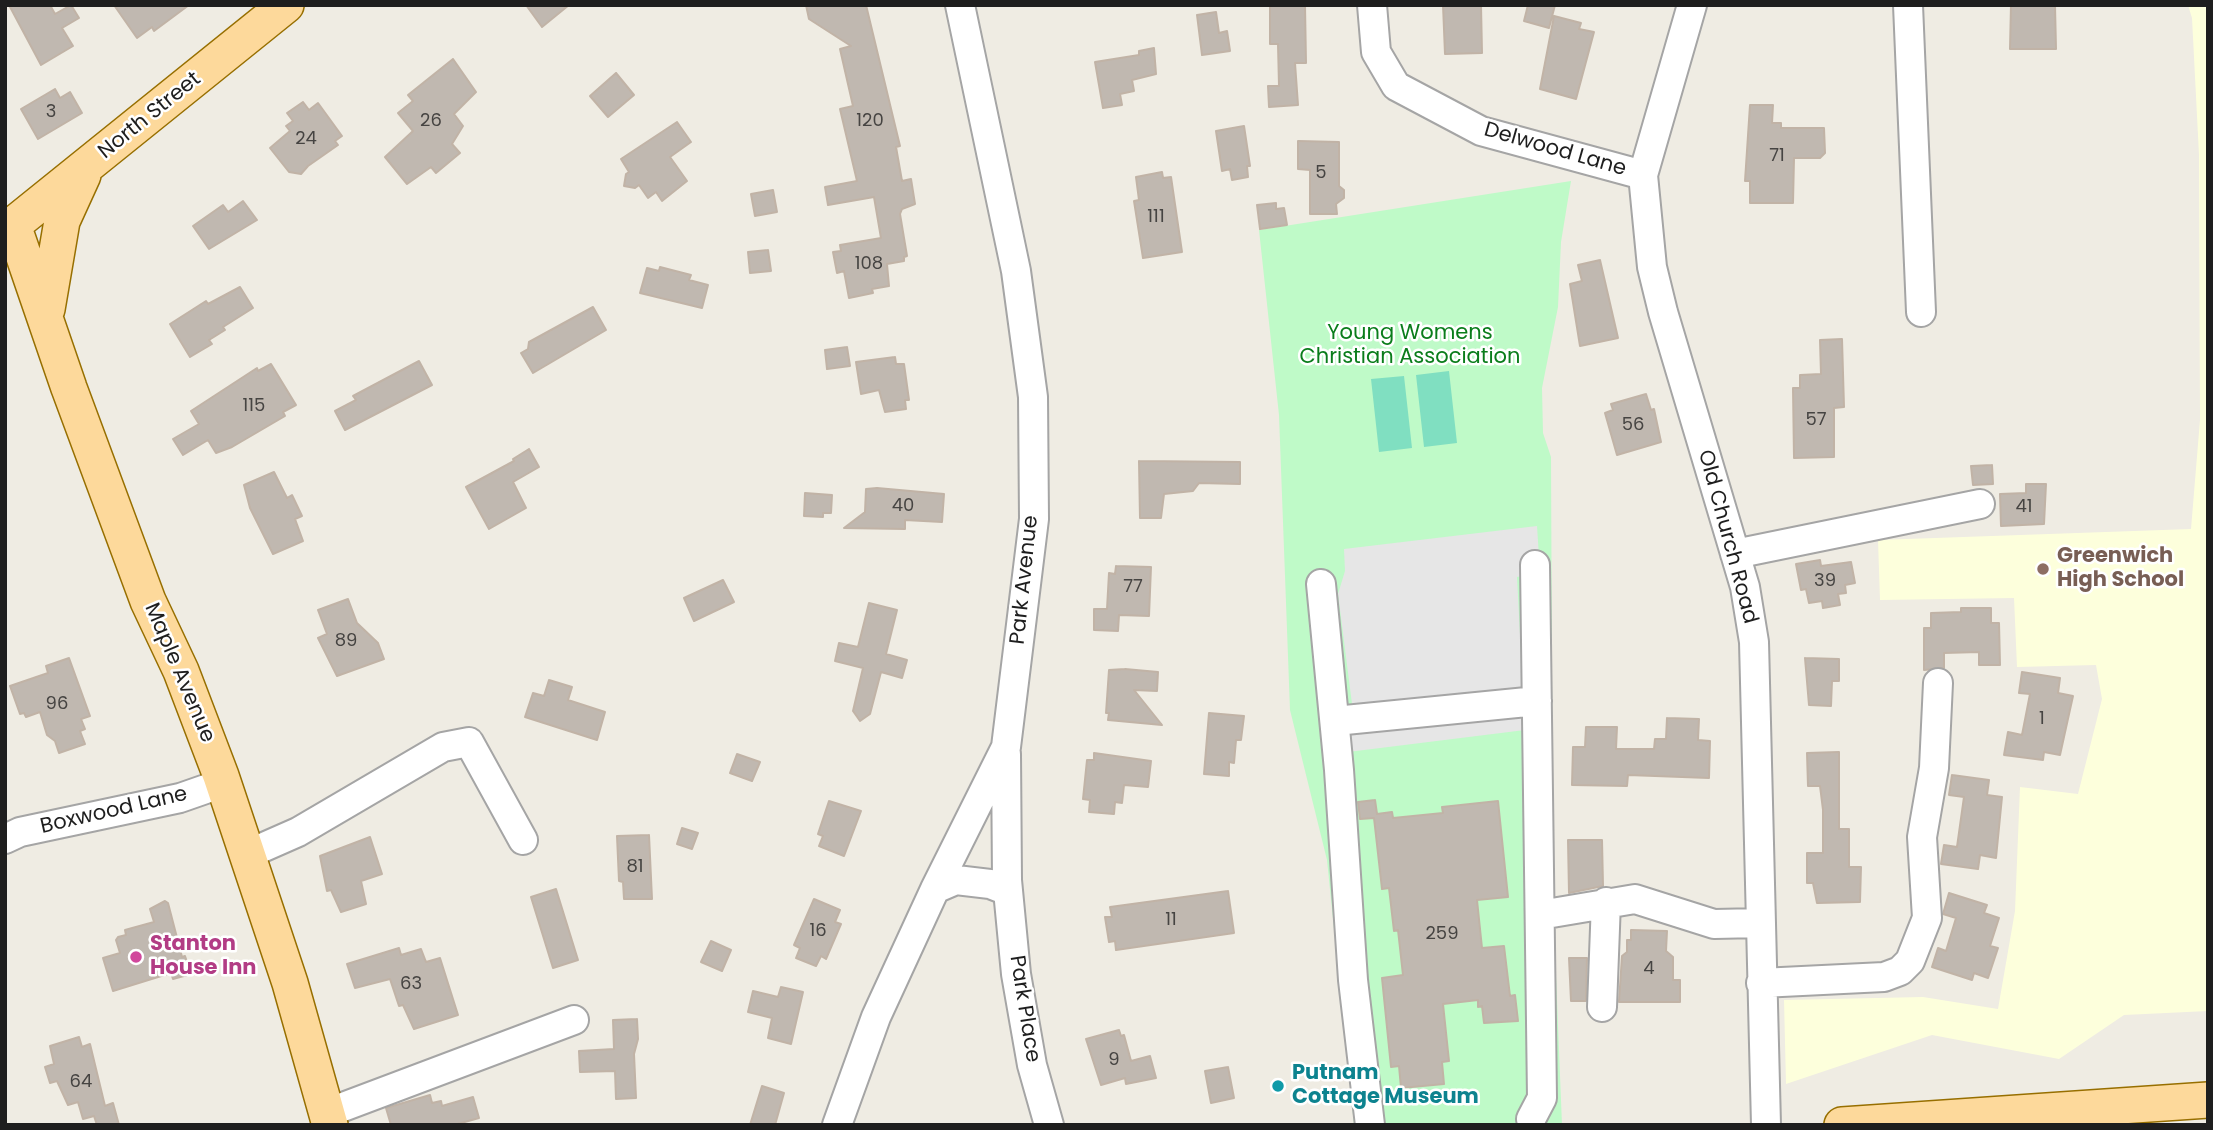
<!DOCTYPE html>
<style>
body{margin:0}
#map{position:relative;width:2213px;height:1130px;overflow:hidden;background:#efece3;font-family:Poppins,sans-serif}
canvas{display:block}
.frame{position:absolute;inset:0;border:7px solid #1e1e1e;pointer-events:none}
</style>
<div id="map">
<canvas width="2213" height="1130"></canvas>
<div class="frame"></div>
</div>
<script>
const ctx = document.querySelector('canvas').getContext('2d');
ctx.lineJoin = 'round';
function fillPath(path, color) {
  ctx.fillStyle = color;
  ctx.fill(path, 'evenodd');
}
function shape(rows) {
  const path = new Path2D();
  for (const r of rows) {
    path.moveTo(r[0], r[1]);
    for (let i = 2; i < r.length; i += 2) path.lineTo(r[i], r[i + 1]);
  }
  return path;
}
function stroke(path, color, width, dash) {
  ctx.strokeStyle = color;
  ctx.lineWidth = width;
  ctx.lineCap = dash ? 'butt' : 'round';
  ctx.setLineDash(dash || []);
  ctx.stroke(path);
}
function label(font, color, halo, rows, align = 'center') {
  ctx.font = font + ' Poppins,sans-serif';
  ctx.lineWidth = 5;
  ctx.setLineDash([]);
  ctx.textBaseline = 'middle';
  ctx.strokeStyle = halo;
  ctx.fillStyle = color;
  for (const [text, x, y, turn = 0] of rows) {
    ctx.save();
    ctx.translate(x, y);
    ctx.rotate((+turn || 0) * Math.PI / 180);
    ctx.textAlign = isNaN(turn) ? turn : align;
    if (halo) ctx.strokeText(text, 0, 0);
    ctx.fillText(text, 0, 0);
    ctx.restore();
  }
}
fillPath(shape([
 [2188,5,2208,5,2208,1011,2124,1015,2059,1059,1932,1035,1786,1084,1784,1000,1923,997,1998,1009,2015,911,2020,787,2078,794,2102,699,2096,665,2017,667,2014,598,1880,600,1878,540,2191,529,2200,420,2199,155,2192,18]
]), '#fdffdc');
fillPath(shape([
 [1571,181,1561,242,1558,307,1542,388,1543,433,1551,457,1553,901,1562,1125,1354,1125,1327,860,1290,710,1279,415,1259,230]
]), '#bffac8');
fillPath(shape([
 [1449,371,1457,443,1424,447,1416,375],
 [1404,376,1412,448,1379,452,1371,379]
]), '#80dfc1');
fillPath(shape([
 [1537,526,1540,572,1517,577,1525,730,1348,752,1341,707,1352,704,1338,594,1345,571,1344,549]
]), '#e6e6e6');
const building = shape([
 [9,5,50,5,55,14,71,5,79,18,62,28,73,46,41,65,9,5],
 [114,5,189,5,154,31,152,27,137,38,114,5],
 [526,5,569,5,542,27,526,5],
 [806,5,866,5,900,146,896,147,902,181,911,179,915,204,902,209,900,214,907,256,904,257,904,261,887,264,889,286,872,289,873,293,849,298,844,271,837,273,833,252,841,251,840,245,881,238,874,197,828,205,825,187,857,181,840,109,853,106,840,49,851,46,809,19,806,5],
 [1270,5,1305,5,1306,63,1295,63,1298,105,1269,107,1268,86,1279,86,1278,44,1270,44,1270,5],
 [1443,5,1481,5,1482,53,1445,54,1443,5],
 [1528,5,1555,5,1549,28,1524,21,1528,5],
 [2011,5,2055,5,2056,49,2010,49,2011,5],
 [1216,12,1219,33,1227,31,1230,51,1202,55,1197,15,1216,12],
 [1554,16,1581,23,1579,29,1594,32,1576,99,1540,89,1554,16],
 [1154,48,1156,74,1132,80,1134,91,1120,94,1122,105,1103,108,1095,62,1139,55,1139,51,1154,48],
 [453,59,476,92,454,114,463,126,452,144,460,153,436,173,431,167,407,184,385,157,413,131,398,113,413,101,408,95,453,59],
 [616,73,634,95,608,117,590,96,616,73],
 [55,89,60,98,70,92,82,113,38,139,21,109,55,89],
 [303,102,309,110,318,103,342,136,335,141,338,145,308,166,301,174,289,172,270,148,290,131,286,126,293,121,287,113,303,102],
 [1750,105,1773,105,1772,123,1781,123,1781,128,1824,128,1825,153,1820,158,1794,158,1793,203,1750,203,1750,181,1745,181,1750,105],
 [677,122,691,142,670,157,687,181,662,201,656,192,648,198,639,185,635,188,624,186,626,174,629,172,621,159,677,122],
 [1244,126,1250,166,1247,166,1248,177,1232,180,1230,169,1222,171,1216,131,1244,126],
 [1298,141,1339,142,1339,186,1344,190,1344,198,1336,204,1337,214,1310,214,1310,170,1298,169,1298,141],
 [1162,172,1163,178,1171,177,1182,252,1143,258,1134,201,1139,200,1136,177,1162,172],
 [773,190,777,212,755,216,751,194,773,190],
 [243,201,257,220,209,249,193,226,223,205,228,212,243,201],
 [1276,203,1276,209,1284,208,1287,225,1260,229,1257,205,1276,203],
 [768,250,771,271,750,273,748,252,768,250],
 [1600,260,1618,338,1580,346,1570,284,1582,281,1578,265,1600,260],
 [660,267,691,275,689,280,708,285,702,308,640,293,647,268,659,271,660,267],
 [240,287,253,308,223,327,225,330,209,340,212,344,190,357,170,324,206,301,208,304,240,287],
 [593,307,606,330,533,373,521,353,528,349,529,342,593,307],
 [1842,339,1844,407,1834,408,1834,457,1794,458,1793,388,1800,388,1800,375,1821,374,1820,340,1842,339],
 [847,347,850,366,827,369,825,350,847,347],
 [895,357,896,364,904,364,909,400,905,400,906,409,885,412,879,390,861,394,856,362,895,357],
 [419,361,432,385,345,430,335,411,356,400,353,396,419,361],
 [271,364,296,405,283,412,285,416,232,447,216,453,208,440,183,455,173,439,199,424,191,411,257,368,258,371,271,364],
 [1646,394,1651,410,1654,409,1661,442,1617,455,1605,413,1613,410,1611,404,1646,394],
 [529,449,539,467,513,482,526,508,489,529,466,487,514,461,513,459,529,449],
 [1139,461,1240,462,1240,484,1199,483,1193,491,1164,494,1161,518,1140,518,1139,461],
 [1992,465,1993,484,1973,485,1971,466,1992,465],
 [274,472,287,498,292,495,302,516,295,519,303,541,273,554,250,508,244,485,274,472],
 [2026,484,2046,484,2044,524,2001,526,2000,494,2026,493,2026,484],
 [877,488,944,494,942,522,905,520,905,529,844,528,865,512,866,489,877,488],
 [805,493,832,495,831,513,823,513,823,517,804,516,805,493],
 [1820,560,1821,566,1851,562,1855,583,1845,585,1846,593,1838,594,1840,605,1823,608,1822,601,1809,603,1806,589,1801,590,1796,564,1820,560],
 [1116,566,1151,567,1149,616,1119,615,1118,631,1094,630,1094,609,1107,609,1109,573,1115,574,1116,566],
 [723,580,734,602,694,621,684,598,723,580],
 [348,599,357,623,378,643,384,659,337,676,318,638,327,634,318,610,348,599],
 [869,603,897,610,886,654,907,660,902,678,881,672,870,714,860,721,853,711,863,668,835,661,839,643,858,647,869,603],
 [1961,608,1991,608,1991,623,1999,623,2000,665,1979,665,1979,652,1944,653,1944,668,1924,670,1924,628,1931,628,1931,613,1961,612,1961,608],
 [69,658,90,716,81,719,85,729,80,731,85,744,59,753,55,741,47,735,40,712,26,717,24,713,20,714,10,686,48,673,46,666,69,658],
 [1805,658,1839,659,1839,681,1832,681,1831,706,1809,705,1805,658],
 [1125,669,1158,672,1157,691,1134,690,1162,725,1108,720,1109,713,1106,713,1109,670,1125,669],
 [2022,672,2060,678,2058,693,2073,696,2060,755,2044,752,2043,760,2004,755,2008,732,2022,735,2030,694,2019,693,2022,672],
 [549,680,572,687,568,700,605,712,597,740,525,717,533,693,544,696,549,680],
 [1209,713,1244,716,1241,740,1236,740,1234,763,1229,762,1229,776,1204,774,1209,713],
 [1667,718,1699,719,1698,740,1710,741,1709,778,1628,775,1627,786,1572,785,1573,747,1585,747,1586,727,1617,727,1616,749,1654,749,1655,739,1666,739,1667,718],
 [1839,752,1839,829,1849,829,1849,867,1861,867,1860,902,1817,903,1813,883,1807,883,1807,853,1823,853,1823,810,1820,786,1808,786,1807,753,1839,752],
 [1094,753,1151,761,1148,787,1124,785,1122,803,1115,802,1114,814,1089,812,1090,800,1083,799,1087,760,1094,760,1094,753],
 [737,754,760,762,752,781,730,773,737,754],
 [1952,775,1989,780,1987,795,2002,797,1996,858,1980,855,1978,869,1941,864,1944,845,1957,847,1964,797,1949,795,1952,775],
 [1375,800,1377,814,1392,812,1393,818,1443,813,1442,807,1498,801,1508,897,1477,900,1482,948,1504,946,1510,996,1515,995,1518,1021,1484,1023,1482,1006,1478,1007,1478,1000,1443,1004,1449,1061,1442,1062,1444,1084,1401,1088,1399,1066,1391,1067,1382,978,1403,975,1398,930,1394,931,1389,888,1382,889,1374,818,1360,819,1358,802,1375,800],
 [829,801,861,811,844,856,819,846,823,836,818,834,829,801],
 [682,828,698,833,692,849,677,844,682,828],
 [649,835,652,899,624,899,623,882,619,881,617,836,649,835],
 [370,837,382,874,361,881,366,904,341,912,331,890,327,891,320,856,370,837],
 [1568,840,1602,840,1603,886,1569,893,1568,840],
 [556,889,578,960,553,968,531,897,556,889],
 [1228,891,1234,933,1116,950,1115,941,1109,942,1105,917,1112,917,1110,907,1228,891],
 [1949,893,1987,905,1984,913,1999,918,1990,946,1998,948,1988,978,1974,973,1972,980,1932,967,1938,948,1946,951,1956,918,1943,914,1949,893],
 [814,899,840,910,835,922,841,924,826,959,821,956,816,966,796,958,800,948,794,945,814,899],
 [165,901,168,903,182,957,185,956,191,974,173,979,171,973,113,991,103,958,120,953,116,940,118,937,126,935,125,930,154,922,150,909,165,901],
 [1631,930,1667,931,1666,951,1673,957,1673,980,1680,980,1680,1002,1619,1002,1622,956,1627,952,1627,940,1631,940,1631,930],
 [711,941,731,950,722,971,701,962,711,941],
 [399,948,401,955,421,949,426,962,440,958,458,1015,414,1029,403,1005,399,1006,390,979,355,988,347,964,399,948],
 [1569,958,1587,958,1586,1001,1571,1001,1569,958],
 [781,987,803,992,791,1044,768,1038,772,1018,748,1012,753,991,778,997,781,987],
 [637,1019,638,1039,634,1054,636,1098,616,1099,615,1071,580,1072,579,1051,614,1049,613,1020,637,1019],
 [1119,1030,1121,1036,1124,1035,1131,1061,1150,1056,1156,1078,1126,1084,1125,1078,1101,1085,1086,1039,1119,1030],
 [79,1037,82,1047,90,1044,105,1106,113,1103,119,1125,97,1125,94,1116,83,1119,78,1102,68,1105,57,1081,50,1083,45,1067,54,1064,50,1046,79,1037],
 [1228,1067,1234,1098,1211,1103,1205,1071,1228,1067],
 [762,1086,784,1093,775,1125,750,1125,762,1086],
 [430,1095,432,1103,441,1101,442,1106,473,1097,479,1118,454,1125,391,1125,386,1108,430,1095]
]);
fillPath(building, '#c0b8b0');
stroke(building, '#c1b3a6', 2);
const minor = shape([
 [1372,5,1376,52,1396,86,1481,131,1643,175],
 [1692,5,1643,175,1652,267,1663,312,1745,587,1754,642,1766,1125],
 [1908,5,1921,312],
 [1735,554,1980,504],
 [1321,584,1339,770,1353,980,1370,1125],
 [1335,721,1537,701],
 [1006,754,1007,880,1016,974,1032,1065,1049,1125],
 [5,839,20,832,180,798,223,783],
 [248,854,298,832,443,747,469,742,523,840],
 [935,889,956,880,990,884,1008,891],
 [1540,915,1635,899,1714,924,1761,923],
 [1761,983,1884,977,1900,971,1910,961,1927,918,1922,837,1934,768,1938,683],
 [1602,1007,1606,902],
 [327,1113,574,1020],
 [1531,1119,1542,1098,1535,565],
 [837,1125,876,1017,935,889,1006,747,1034,519,1033,397,1016,271,960,5]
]);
const major = shape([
 [286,5,13,225,69,388,148,601,181,671,221,776,290,983,330,1125],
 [47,309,62,221,83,175],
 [1842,1125,2208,1100]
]);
stroke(minor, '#a5a5a5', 32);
stroke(major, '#976f00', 38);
stroke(minor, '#fff', 28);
stroke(major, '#fdd99b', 35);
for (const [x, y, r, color] of [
 [2043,569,7,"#8d6e63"],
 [136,957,7,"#d1479c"],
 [1278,1086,7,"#0f9aa8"]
]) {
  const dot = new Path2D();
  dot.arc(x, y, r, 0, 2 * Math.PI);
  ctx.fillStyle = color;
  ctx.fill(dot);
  stroke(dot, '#fff', 2.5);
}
label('18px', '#464442', null, [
 ["3",51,112],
 ["26",431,121],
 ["120",870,121],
 ["24",306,139],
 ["71",1777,156],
 ["5",1321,173],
 ["111",1156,217],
 ["108",869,264],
 ["115",254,406],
 ["57",1816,420],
 ["56",1633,425],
 ["40",903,506],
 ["41",2024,507],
 ["39",1825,581],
 ["77",1133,587],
 ["89",346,641],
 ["96",57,704],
 ["1",2042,719],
 ["81",635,867],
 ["11",1171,920],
 ["16",818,931],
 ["259",1442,934],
 ["4",1649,969],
 ["63",411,984],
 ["9",1114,1060],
 ["64",81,1082]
]);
label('21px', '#1e1e1e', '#fff', [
 ["North Street",150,116,-39],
 ["Delwood Lane",1555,150,16],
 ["Old Church Road",1727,537,75],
 ["Park Avenue",1025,580,-84],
 ["Maple Avenue",179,673,67],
 ["Boxwood Lane",114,811,-13],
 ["Park Place",1024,1009,81]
]);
label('21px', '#0a7d1b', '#fff', [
 ["Young Womens",1410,334],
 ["Christian Association",1410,358]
]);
label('bold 21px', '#785e54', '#fff', [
 ["Greenwich",2057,557],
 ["High School",2057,581]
], 'left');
label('bold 21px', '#b23c85', '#fff', [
 ["Stanton",150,945],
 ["House Inn",150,969]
], 'left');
label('bold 21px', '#0d838f', '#fff', [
 ["Putnam",1292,1074],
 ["Cottage Museum",1292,1098]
], 'left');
</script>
